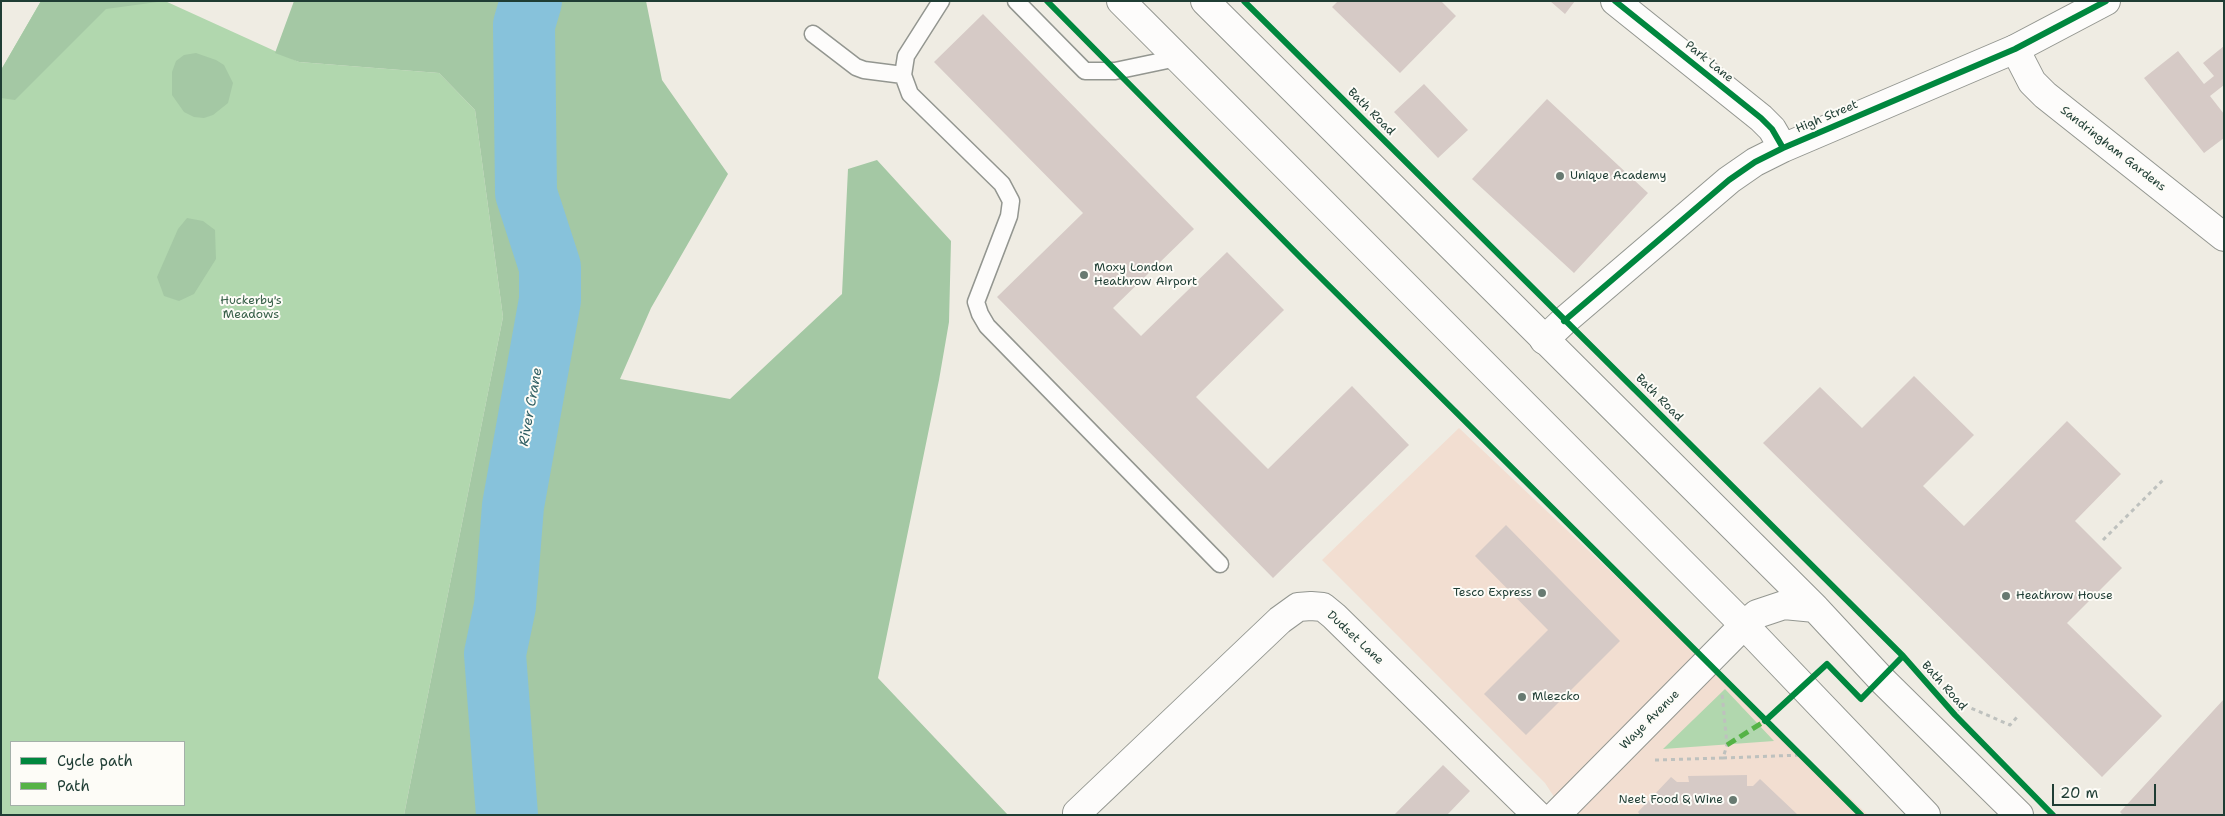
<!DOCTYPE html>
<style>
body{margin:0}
#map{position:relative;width:2225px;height:816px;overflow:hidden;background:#efece3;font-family:"Shantell Sans",sans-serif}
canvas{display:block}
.frame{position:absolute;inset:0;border:2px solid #1f3d34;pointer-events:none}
.legend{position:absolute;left:10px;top:741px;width:175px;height:65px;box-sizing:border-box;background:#fdfcf7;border:1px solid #a4b0a9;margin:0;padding:6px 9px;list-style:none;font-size:15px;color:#1f3d34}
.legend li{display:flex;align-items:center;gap:10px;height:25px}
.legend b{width:25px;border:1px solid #a4b0a9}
.scale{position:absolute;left:2052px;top:784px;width:104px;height:22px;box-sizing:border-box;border:2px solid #1f3d34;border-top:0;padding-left:6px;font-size:15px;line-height:18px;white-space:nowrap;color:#1f3d34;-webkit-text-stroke:4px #fdfcf7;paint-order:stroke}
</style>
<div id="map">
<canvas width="2225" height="816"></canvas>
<div class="frame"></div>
<ul class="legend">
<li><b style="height:6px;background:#00873e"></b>Cycle path</li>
<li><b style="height:6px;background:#55b346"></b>Path</li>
</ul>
<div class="scale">20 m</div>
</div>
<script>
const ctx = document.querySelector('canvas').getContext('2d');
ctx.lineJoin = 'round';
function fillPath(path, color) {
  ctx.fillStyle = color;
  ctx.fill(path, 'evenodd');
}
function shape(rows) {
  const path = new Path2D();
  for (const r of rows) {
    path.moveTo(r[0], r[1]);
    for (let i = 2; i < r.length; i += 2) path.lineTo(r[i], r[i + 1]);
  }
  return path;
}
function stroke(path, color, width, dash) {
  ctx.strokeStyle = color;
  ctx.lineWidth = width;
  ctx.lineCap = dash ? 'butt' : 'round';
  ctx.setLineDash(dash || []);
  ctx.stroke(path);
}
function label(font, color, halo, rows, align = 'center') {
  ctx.font = font + ' "Shantell Sans",sans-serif';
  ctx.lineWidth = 4;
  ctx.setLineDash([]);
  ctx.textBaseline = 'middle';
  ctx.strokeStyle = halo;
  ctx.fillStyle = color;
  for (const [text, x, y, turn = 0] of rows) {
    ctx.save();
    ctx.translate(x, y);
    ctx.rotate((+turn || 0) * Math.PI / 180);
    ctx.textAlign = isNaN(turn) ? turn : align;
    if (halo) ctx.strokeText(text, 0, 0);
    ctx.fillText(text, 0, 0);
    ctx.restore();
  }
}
fillPath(shape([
 [1459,428,1868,815,1568,815,1562,809,1545,783,1322,560]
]), '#f2ded1');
fillPath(shape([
 [41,1,165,1,299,62,439,73,475,110,503,317,404,815,1,815,1,70],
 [11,742,184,742,184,805,11,805],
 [1725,689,1774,741,1663,749]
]), '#b1d7ae');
fillPath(shape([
 [41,1,165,1,106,9,15,100,1,98,1,70],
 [294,1,646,1,662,80,728,174,651,308,620,379,730,399,842,294,848,169,877,160,951,241,949,322,939,380,878,678,1008,815,404,815,503,317,475,110,439,73,299,62,275,53],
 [196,53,216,60,224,65,233,83,228,103,213,115,204,118,194,117,184,112,172,95,172,72,176,61,184,55],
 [187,218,203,221,215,230,216,259,194,294,179,301,164,296,157,277,178,229]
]), '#a4c8a4');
stroke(shape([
 [507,815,495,654,505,606,513,506,550,300,550,267,526,193,524,25,531,1]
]), '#87c2db', 62);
fillPath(shape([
 [1338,1,1441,1,1456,16,1400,73,1332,7],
 [1550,1,1575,1,1565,14],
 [983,14,1194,229,1113,308,1141,336,1227,252,1284,310,1196,397,1268,469,1352,386,1409,445,1273,578,997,297,1083,213,934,62],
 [2224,46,2224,85,2210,96,2224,114,2224,138,2204,153,2144,78,2178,51,2204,84,2214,76,2203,63],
 [1424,84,1468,130,1438,158,1394,112],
 [1547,99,1648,193,1574,273,1472,179],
 [1914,376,1974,435,1923,486,1964,526,2067,421,2121,474,2075,521,2122,568,2067,623,2162,716,2102,777,1763,443,1820,387,1862,428],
 [1506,525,1620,641,1526,735,1484,694,1548,630,1475,556],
 [2224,699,2224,815,2123,815,2120,812],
 [1443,765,1470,791,1447,815,1394,815],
 [1747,775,1747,786,1753,786,1760,779,1798,815,1640,815,1638,812,1671,777,1677,782,1689,782,1688,776]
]), '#d6cac6');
const lane = shape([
 [941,1,906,56,903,75,910,94,1002,184,1011,201,1009,216,976,302,980,314,987,326,1220,564],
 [1016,1,1085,71,1115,71,1177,58],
 [813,34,856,67,864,70,903,75]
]);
const street = shape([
 [2015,49,2032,82,2045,95,2224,237],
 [1077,813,1280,620,1298,607,1311,606,1323,607,1334,616,1537,815],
 [1556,815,1744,625]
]);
const secondary = shape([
 [1615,1,1761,118,1772,129,1783,148],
 [1544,340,1564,321,1729,180,1755,162,1783,148,2015,49,2106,1]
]);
const highway = shape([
 [1121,1,1744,625,1926,815],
 [1205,1,1815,608,1881,679,2019,815],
 [1744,625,1757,614,1784,605,1815,608]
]);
stroke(lane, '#939690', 19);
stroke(street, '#939690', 30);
stroke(secondary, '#939690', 30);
stroke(highway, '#939690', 30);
stroke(shape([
 [2103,540,2164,479],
 [1958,710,1964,705,2010,725,2018,716],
 [1723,758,1801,755],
 [1655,760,1723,758,1727,745,1722,693]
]), '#bec1be', 3, [4, 4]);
stroke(lane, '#fdfcfb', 16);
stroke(street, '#fdfcfb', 28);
stroke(secondary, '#fdfcfb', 28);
stroke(highway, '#fdfcfb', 28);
stroke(shape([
 [1727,745,1765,721]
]), '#55b346', 5, [10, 5]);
stroke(shape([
 [1047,1,1304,261,1861,815],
 [1244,1,1903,656,1955,715,2053,815],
 [1615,1,1761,118,1772,129,1783,148],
 [1564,321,1729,180,1755,162,1783,148,2015,49,2106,1],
 [1765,721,1827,664,1861,699,1903,656]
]), '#00873e', 6);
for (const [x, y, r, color] of [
 [1560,176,5,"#687a71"],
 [1084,275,5,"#687a71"],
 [1542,593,5,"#687a71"],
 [2006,596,5,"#687a71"],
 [1522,697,5,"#687a71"],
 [1733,800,5,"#687a71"]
]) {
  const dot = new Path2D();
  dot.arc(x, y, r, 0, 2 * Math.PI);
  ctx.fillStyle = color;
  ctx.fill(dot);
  stroke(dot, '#fdfcf7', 2);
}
label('12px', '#1f3d34', '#fdfcf7', [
 ["Park Lane",1709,62,39],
 ["Bath Road",1371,112,45],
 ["High Street",1827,117,-23],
 ["Sandringham Gardens",2113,149,38],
 ["Bath Road",1659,398,45],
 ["Dudset Lane",1355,638,43],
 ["Bath Road",1944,686,48],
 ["Waye Avenue",1650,720,-45]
]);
label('12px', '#1f3d34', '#fdfcf7', [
 ["Unique Academy",1570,176],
 ["Moxy London",1094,268],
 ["Heathrow Airport",1094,282],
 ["Tesco Express",1532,593,"right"],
 ["Heathrow House",2016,596],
 ["Mlezcko",1532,697],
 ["Neet Food & Wine",1723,800,"right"]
], 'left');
label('12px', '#375f48', '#fdfcf7', [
 ["Huckerby's",251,301],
 ["Meadows",251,315]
]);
label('italic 14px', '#316065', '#fdfcf7', [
 ["River Crane",531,407,-80]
]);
</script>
